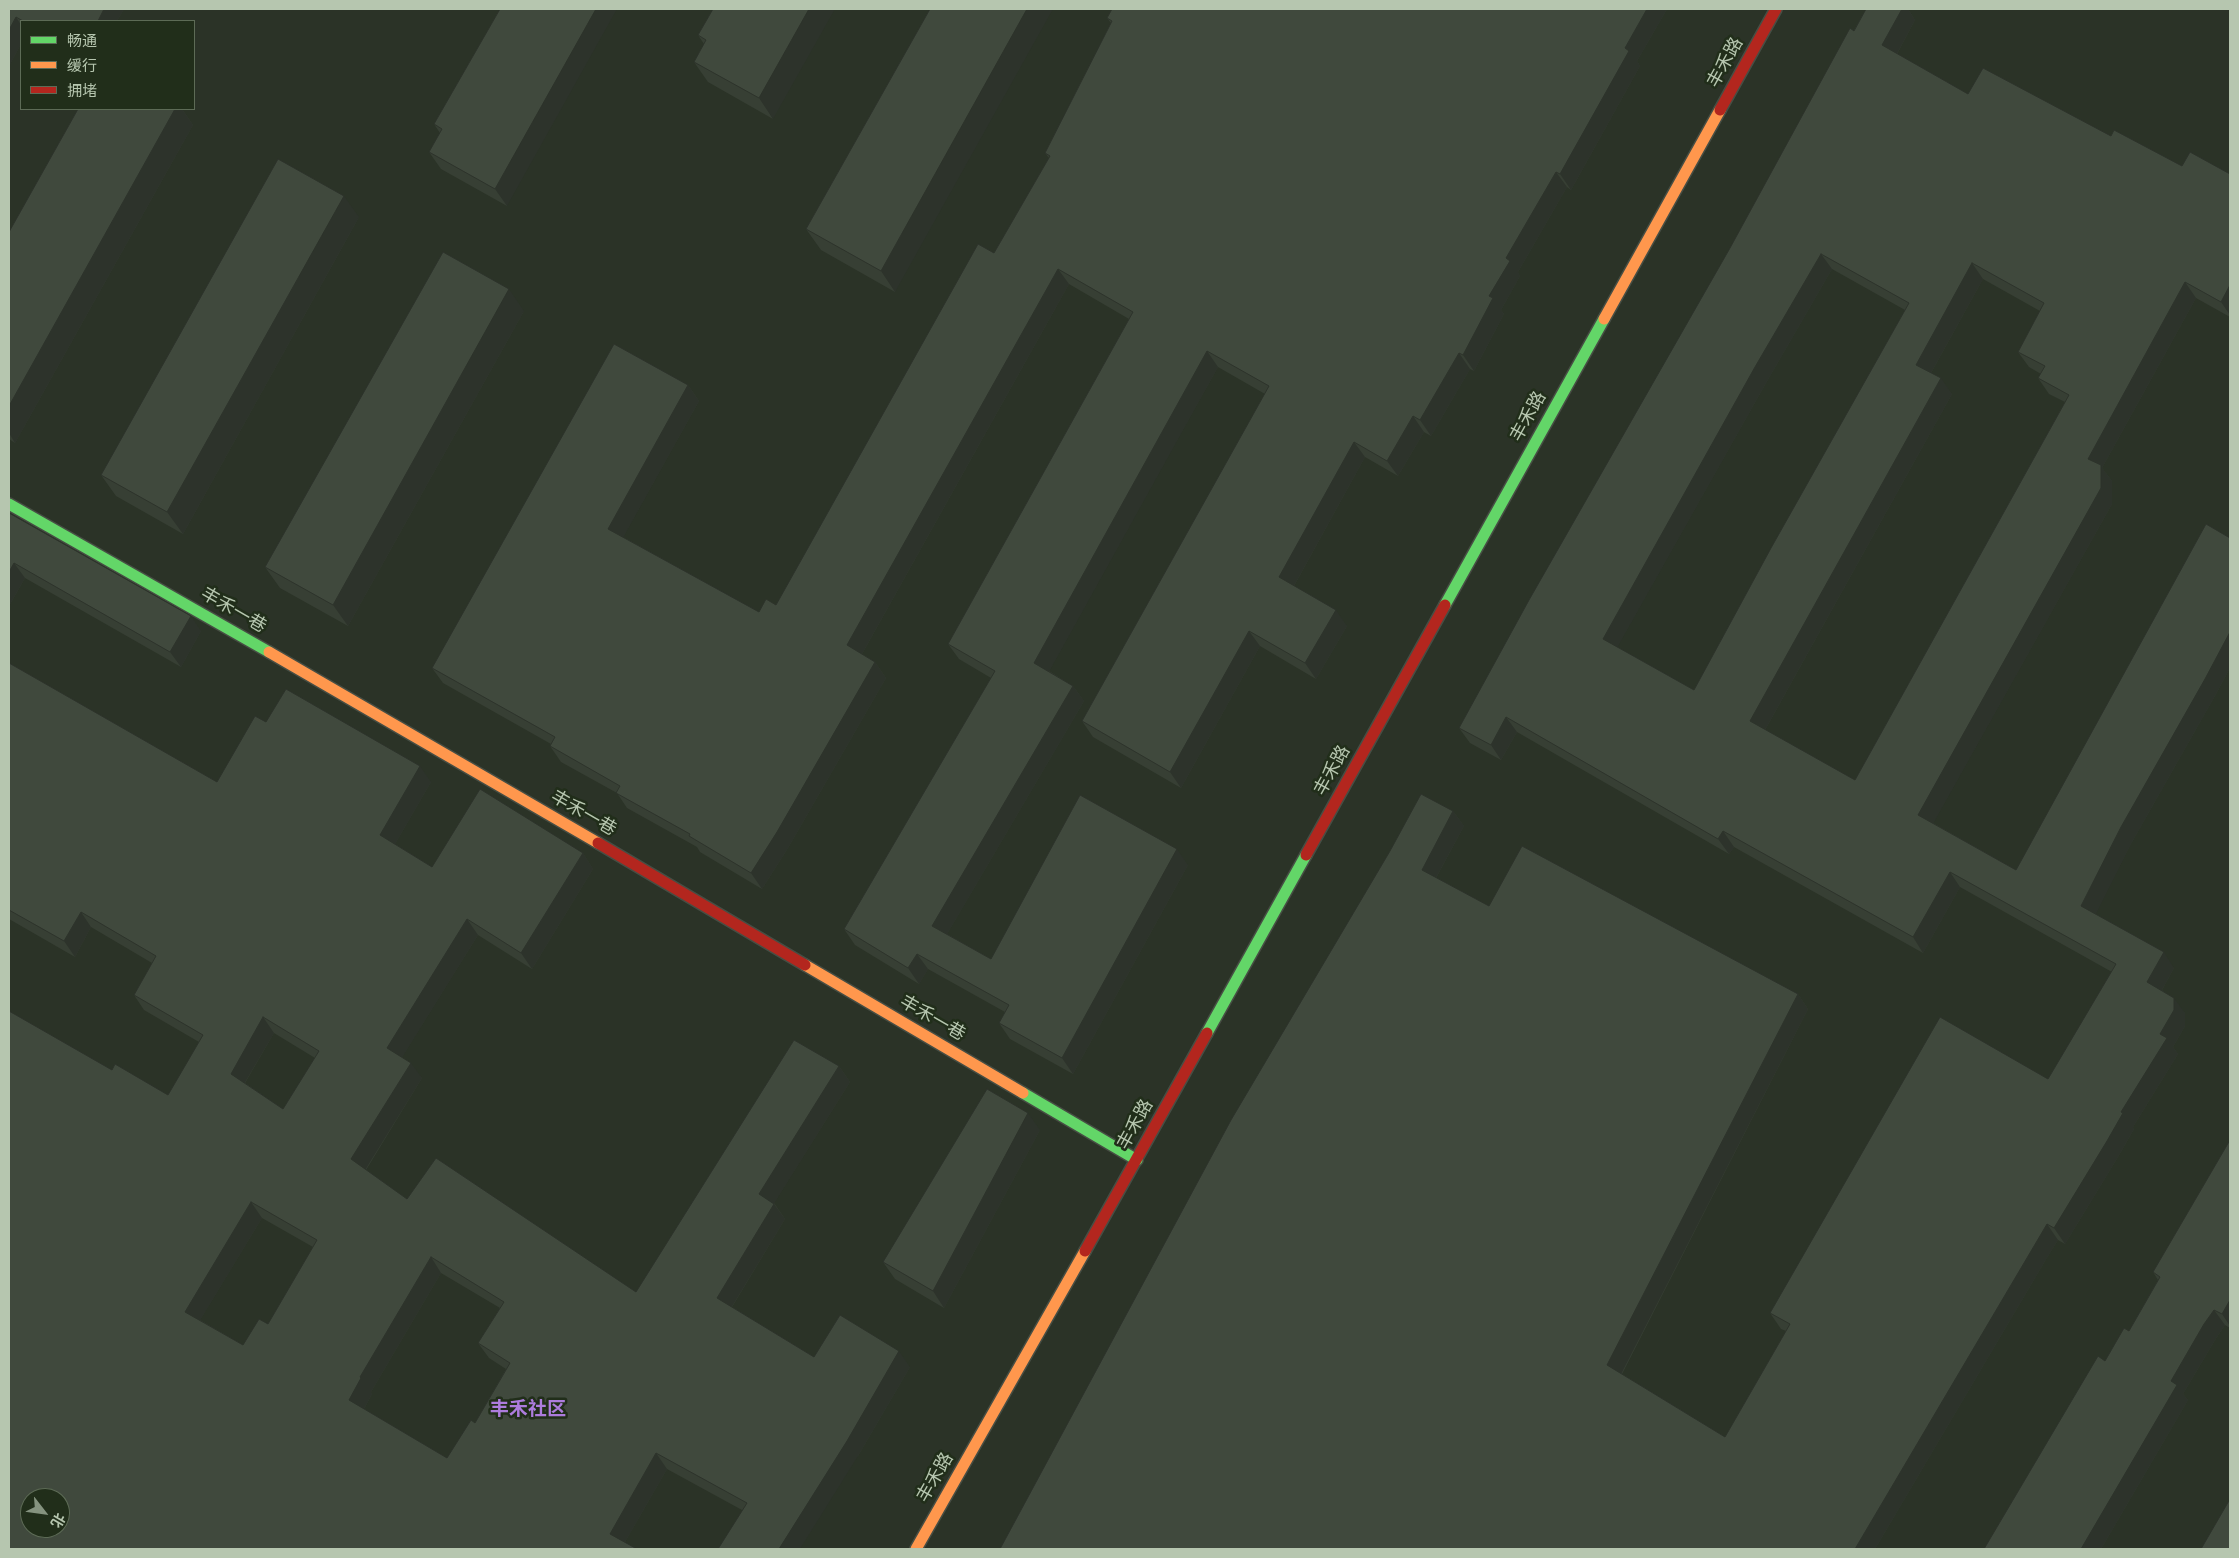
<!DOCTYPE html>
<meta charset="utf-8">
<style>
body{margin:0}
#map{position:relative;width:2239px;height:1558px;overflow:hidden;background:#2b3327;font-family:"Nunito Sans","Noto Sans SC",sans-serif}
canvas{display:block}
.frame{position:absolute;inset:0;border:10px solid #b6c6af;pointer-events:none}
.legend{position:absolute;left:20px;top:20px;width:175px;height:90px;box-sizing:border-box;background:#212e1a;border:1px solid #5d6b56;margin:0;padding:6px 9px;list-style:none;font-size:15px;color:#b6c6af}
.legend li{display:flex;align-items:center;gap:10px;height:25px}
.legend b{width:25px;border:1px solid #5d6b56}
.north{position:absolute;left:20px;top:1488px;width:50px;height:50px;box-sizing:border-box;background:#212e1a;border:1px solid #5d6b56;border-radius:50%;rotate:120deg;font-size:14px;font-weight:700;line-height:20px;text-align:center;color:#b6c6af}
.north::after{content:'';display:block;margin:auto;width:18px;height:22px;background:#85937f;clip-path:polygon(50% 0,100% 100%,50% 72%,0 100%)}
</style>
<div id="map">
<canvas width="2239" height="1558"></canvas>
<div class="frame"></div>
<ul class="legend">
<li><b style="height:6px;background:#63d668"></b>畅通</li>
<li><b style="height:6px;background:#ff974d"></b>缓行</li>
<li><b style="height:6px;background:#b3261e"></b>拥堵</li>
</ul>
<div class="north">北</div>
</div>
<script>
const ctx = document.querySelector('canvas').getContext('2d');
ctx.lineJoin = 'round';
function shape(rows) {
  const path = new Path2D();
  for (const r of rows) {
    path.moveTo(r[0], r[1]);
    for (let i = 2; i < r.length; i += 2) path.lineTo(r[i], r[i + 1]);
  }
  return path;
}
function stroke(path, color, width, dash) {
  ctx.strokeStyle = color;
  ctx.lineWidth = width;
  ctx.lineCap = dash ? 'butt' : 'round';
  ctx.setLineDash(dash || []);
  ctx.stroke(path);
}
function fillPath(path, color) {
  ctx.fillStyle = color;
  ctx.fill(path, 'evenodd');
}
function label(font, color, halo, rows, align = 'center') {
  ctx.font = font + ' "Nunito Sans","Noto Sans SC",sans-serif';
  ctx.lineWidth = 5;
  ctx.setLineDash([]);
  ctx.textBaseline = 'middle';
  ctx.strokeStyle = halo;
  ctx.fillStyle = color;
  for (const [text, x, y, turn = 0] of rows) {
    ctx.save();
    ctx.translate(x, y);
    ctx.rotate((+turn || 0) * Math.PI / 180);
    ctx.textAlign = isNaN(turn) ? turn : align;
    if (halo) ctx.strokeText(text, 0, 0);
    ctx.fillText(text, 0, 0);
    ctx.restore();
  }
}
const fast = shape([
 [9,504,269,652],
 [1445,605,1604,319],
 [1207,1033,1306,855],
 [1023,1093,1137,1160]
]);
const slow = shape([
 [1604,319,1720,110],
 [269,652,598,843],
 [805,965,1023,1093],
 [916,1549,1085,1251]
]);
const jam = shape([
 [1720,110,1776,9],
 [598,843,805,965],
 [1306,855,1445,605],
 [1085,1251,1207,1033]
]);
stroke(fast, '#474e44', 14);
stroke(slow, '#474e44', 14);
stroke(jam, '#474e44', 14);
stroke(fast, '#63d668', 11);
stroke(slow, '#ff974d', 11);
stroke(jam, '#b3261e', 11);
fillPath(shape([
 [9,9,124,9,117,21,21,21,21,44,9,66],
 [500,9,507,206,441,169,429,152,440,133,434,124],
 [713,9,773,119,708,82,694,62,704,44,698,35],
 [930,9,895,292,821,250,806,229],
 [1112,9,1667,9,1637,61,1640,66,1571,190,1567,187,1518,272,1520,276,1501,310,1504,314,1474,371,1470,369,1431,436,1424,432,1398,476,1365,457,1294,586,1347,626,1316,679,1260,646,1181,788,1093,737,1082,721,1265,394,1218,367,1167,458,1049,671,1073,686,1084,701,947,934,991,959,1188,865,1073,1074,1010,1039,999,1023,1005,1012,928,969,919,984,855,945,844,929,991,678,959,659,948,644,1129,319,1069,284,862,654,875,662,886,678,788,848,762,889,700,852,697,847,627,808,617,793,561,762,550,746,551,744,443,683,432,668,688,385,699,401,623,537,759,612,776,605,994,253,1049,158,1045,153,1111,23,1107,18],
 [1866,9,1908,9,1915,20,1897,54,1968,94,2111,136,2182,166,2230,174,2230,317,2196,298,2102,468,2112,481,2112,504,1933,823,2016,870,2230,538,2230,668,2216,694,2132,842,2095,914,2174,968,2162,990,2185,1013,2185,1026,2173,1047,2178,1054,2133,1127,2134,1129,2118,1157,2065,1244,2058,1240,2048,1256,1875,1549,1000,1549,1390,851,1453,811,1464,826,1436,878,1489,906,1798,994,1808,1009,1622,1374,1725,1437,1786,1331,1781,1329,1770,1313,2048,1079,2112,972,1960,887,1923,953,1734,847,1729,854,1517,732,1501,760,1470,743,1459,728],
 [1832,269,1905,310,1694,690,1617,647,1766,383],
 [1983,279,2040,311,2018,352,2029,367,2041,374,2038,378,2049,394,2065,402,1855,780,1765,730,1952,394,1931,373],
 [78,109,182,109,193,125,15,443,9,439,9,232],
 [359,217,183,534,116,496,101,475],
 [524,311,348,626,280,588,265,567],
 [9,513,201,631,181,667,25,578,9,606],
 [9,663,217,782,266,722,431,782,395,844,432,867,583,853,593,869,532,969,478,935,402,1057,422,1078,366,1170,407,1199,636,1292,839,1066,850,1082,774,1203,785,1219,732,1307,814,1357,910,1367,858,1456,742,1510,667,1469,625,1542,9,1549,112,1070,168,1095,199,1042,144,1010,134,995,152,963,91,927,75,957,9,919],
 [274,1033,315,1058,283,1109,245,1083],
 [262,1218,313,1247,268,1324,243,1345,200,1320],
 [441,1273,500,1308,478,1343,489,1358,506,1369,475,1423,447,1458,364,1409,372,1394,371,1392],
 [1040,1130,944,1308,895,1279,883,1262],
 [2230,1140,2230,1328,2225,1325,2215,1340,2183,1394,2188,1400,2101,1549,1984,1549,2105,1361,2129,1331,2158,1280,2153,1272]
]), '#373f34');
fillPath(shape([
 [104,9,124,9,117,21,98,21],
 [596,9,617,9,507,206,495,189],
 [809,9,835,9,773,119,759,98],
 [1027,9,1053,9,895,292,881,271],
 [1647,9,1667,9,1637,61,1640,66,1571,190,1560,174,1625,48],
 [1902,9,1908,9,1915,20,1893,61,1882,45],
 [16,17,21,25,21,44,9,66,9,30],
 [175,109,182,109,193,125,15,443,9,433,9,406],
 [1556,172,1567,187,1518,272,1520,276,1501,310,1504,314,1474,371,1463,355,1506,258],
 [344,196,359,217,183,534,167,512],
 [1821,254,1832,269,1766,383,1613,655,1603,639,1755,367],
 [1972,263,1983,279,1927,380,1916,365],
 [1058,269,1069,284,858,661,847,645],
 [2185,282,2196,298,2102,468,2112,481,2112,504,1929,831,1918,815,2088,459],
 [2230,285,2230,315,2221,302],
 [509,289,524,311,348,626,333,605],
 [1207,351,1218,367,1045,679,1034,663],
 [1459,353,1470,369,1431,436,1420,420],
 [1941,378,1952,394,1761,737,1750,721],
 [688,385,699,401,619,545,608,529],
 [1413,416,1424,432,1398,476,1387,461],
 [1354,442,1365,457,1290,593,1279,577],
 [14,563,25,578,9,606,9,572],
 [1336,610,1347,626,1316,679,1305,663],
 [191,616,201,631,181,667,170,652],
 [1249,631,1260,646,1181,788,1170,772],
 [2230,632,2230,668,2216,694,2132,842,2092,922,2081,906,2121,827],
 [875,662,886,678,788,848,762,889,751,873],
 [1073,686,1084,701,943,941,932,926],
 [1506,717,1517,732,1501,760,1491,745],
 [420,766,431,782,391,851,380,835],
 [1453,811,1464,826,1432,885,1422,870],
 [1723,831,1734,847,1729,854,1718,839],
 [1177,849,1188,865,1073,1074,1062,1058],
 [583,853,593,869,532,969,521,953],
 [1950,872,1960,887,1923,953,1913,937],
 [81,912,91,927,75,957,64,941],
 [467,919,478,935,398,1064,387,1048],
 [2164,952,2174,968,2158,997,2147,982],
 [917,954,928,969,919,984,908,968],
 [1798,994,1808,1009,1618,1380,1607,1365],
 [2174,998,2185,1013,2185,1026,2173,1047,2178,1054,2133,1127,2134,1129,2118,1157,2065,1244,2054,1228,2121,1112,2160,1034],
 [263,1017,274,1033,241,1089,231,1074],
 [411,1063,422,1078,362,1175,351,1159],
 [839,1066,850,1082,770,1210,759,1194],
 [1028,1113,1040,1130,944,1308,933,1291],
 [251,1202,262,1218,196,1327,185,1312],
 [774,1204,785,1219,728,1313,717,1298],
 [2047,1224,2058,1240,2048,1256,1875,1549,1855,1549,2037,1241],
 [431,1257,441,1273,371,1392,372,1394,360,1416,349,1400,360,1377],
 [2230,1300,2230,1326,2222,1314],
 [2214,1310,2225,1325,2215,1340,2183,1394,2188,1400,2101,1549,2081,1549,2171,1381,2204,1324],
 [899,1351,910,1367,858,1456,800,1549,779,1549],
 [656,1453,667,1469,621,1549,610,1534]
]), '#2d332b');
const building = shape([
 [9,9,104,9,98,21,23,21,16,17,9,30,9,9],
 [500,9,596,9,495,189,429,152,442,129,434,124,500,9],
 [713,9,809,9,759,98,694,62,706,40,698,35,713,9],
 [930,9,1027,9,881,271,806,229,930,9],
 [1112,9,1647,9,1625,48,1629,51,1560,174,1556,172,1506,258,1510,261,1489,296,1493,298,1463,355,1459,353,1420,420,1413,416,1387,461,1354,442,1279,577,1336,610,1305,663,1249,631,1170,772,1082,721,1269,386,1207,351,1156,443,1034,663,1073,686,932,926,991,959,1080,795,1177,849,1062,1058,999,1023,1009,1005,917,954,908,968,844,929,995,671,948,644,1133,312,1058,269,847,645,875,662,777,832,751,873,689,836,690,834,616,793,620,786,550,746,555,737,432,668,614,344,688,385,608,529,759,612,766,599,776,605,978,244,994,253,1050,156,1045,153,1112,21,1107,18,1112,9],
 [1866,9,1902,9,1882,45,1968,94,1983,68,2111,136,2114,130,2182,166,2190,152,2230,174,2230,285,2221,302,2185,282,2088,459,2101,465,2101,488,1918,815,2016,870,2206,524,2230,538,2230,632,2205,679,2121,827,2081,906,2164,952,2147,982,2174,998,2174,1010,2160,1034,2167,1038,2121,1112,2123,1113,2107,1141,2054,1228,2047,1224,2037,1241,1855,1549,1000,1549,1231,1120,1390,851,1421,794,1453,811,1422,870,1489,906,1522,846,1798,994,1607,1365,1725,1437,1790,1324,1770,1313,1940,1017,2048,1079,2116,964,1950,872,1913,937,1723,831,1718,839,1506,717,1491,745,1459,728,1529,600,1730,248,1850,28,1854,31,1866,9],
 [1821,254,1909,303,1771,548,1694,690,1603,639,1755,367,1821,254],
 [1972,263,2044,303,2018,352,2045,366,2038,378,2069,395,1855,780,1750,721,1941,378,1916,365,1972,263],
 [78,109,175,109,9,406,9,232,78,109],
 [278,159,344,196,167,512,101,475,278,159],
 [443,252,509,289,333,605,265,567,443,252],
 [9,513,191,616,170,652,14,563,9,572,9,513],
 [9,663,217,782,255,716,266,722,286,689,420,766,380,835,432,867,480,789,583,853,521,953,467,919,387,1048,411,1063,351,1159,407,1199,436,1158,636,1292,794,1040,839,1066,759,1194,774,1204,717,1298,814,1357,840,1315,899,1351,847,1441,779,1549,718,1549,747,1503,656,1453,610,1534,637,1549,9,1549,9,1011,112,1070,115,1064,168,1095,203,1035,134,995,156,956,81,912,64,941,9,910,9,663],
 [263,1017,319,1051,283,1109,231,1074,263,1017],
 [251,1202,317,1240,268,1324,259,1319,243,1345,185,1312,251,1202],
 [431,1257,504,1302,478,1343,510,1363,475,1423,471,1420,447,1458,349,1400,361,1378,360,1377,431,1257],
 [30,1498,60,1498,60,1528,30,1528,30,1498],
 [987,1089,1028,1113,933,1291,883,1262,987,1089],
 [2230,1140,2230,1300,2222,1314,2214,1310,2204,1324,2171,1381,2177,1385,2081,1549,1984,1549,2098,1356,2105,1361,2124,1328,2129,1331,2160,1277,2153,1272,2230,1140],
 [2230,1499,2230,1549,2201,1549,2230,1499]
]);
fillPath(building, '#40493d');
stroke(building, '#2d332b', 1);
label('18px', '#b6c6af', '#212e1a', [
 ["丰禾路",1726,63,-61],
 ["丰禾路",1529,417,-61],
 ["丰禾一巷",233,611,30],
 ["丰禾路",1333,771,-61],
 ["丰禾一巷",583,814,30],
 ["丰禾一巷",932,1019,30],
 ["丰禾路",1136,1125,-61],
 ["丰禾路",936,1478,-60]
]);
label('bold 19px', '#ad7cdd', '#212e1a', [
 ["丰禾社区",528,1410]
]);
</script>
